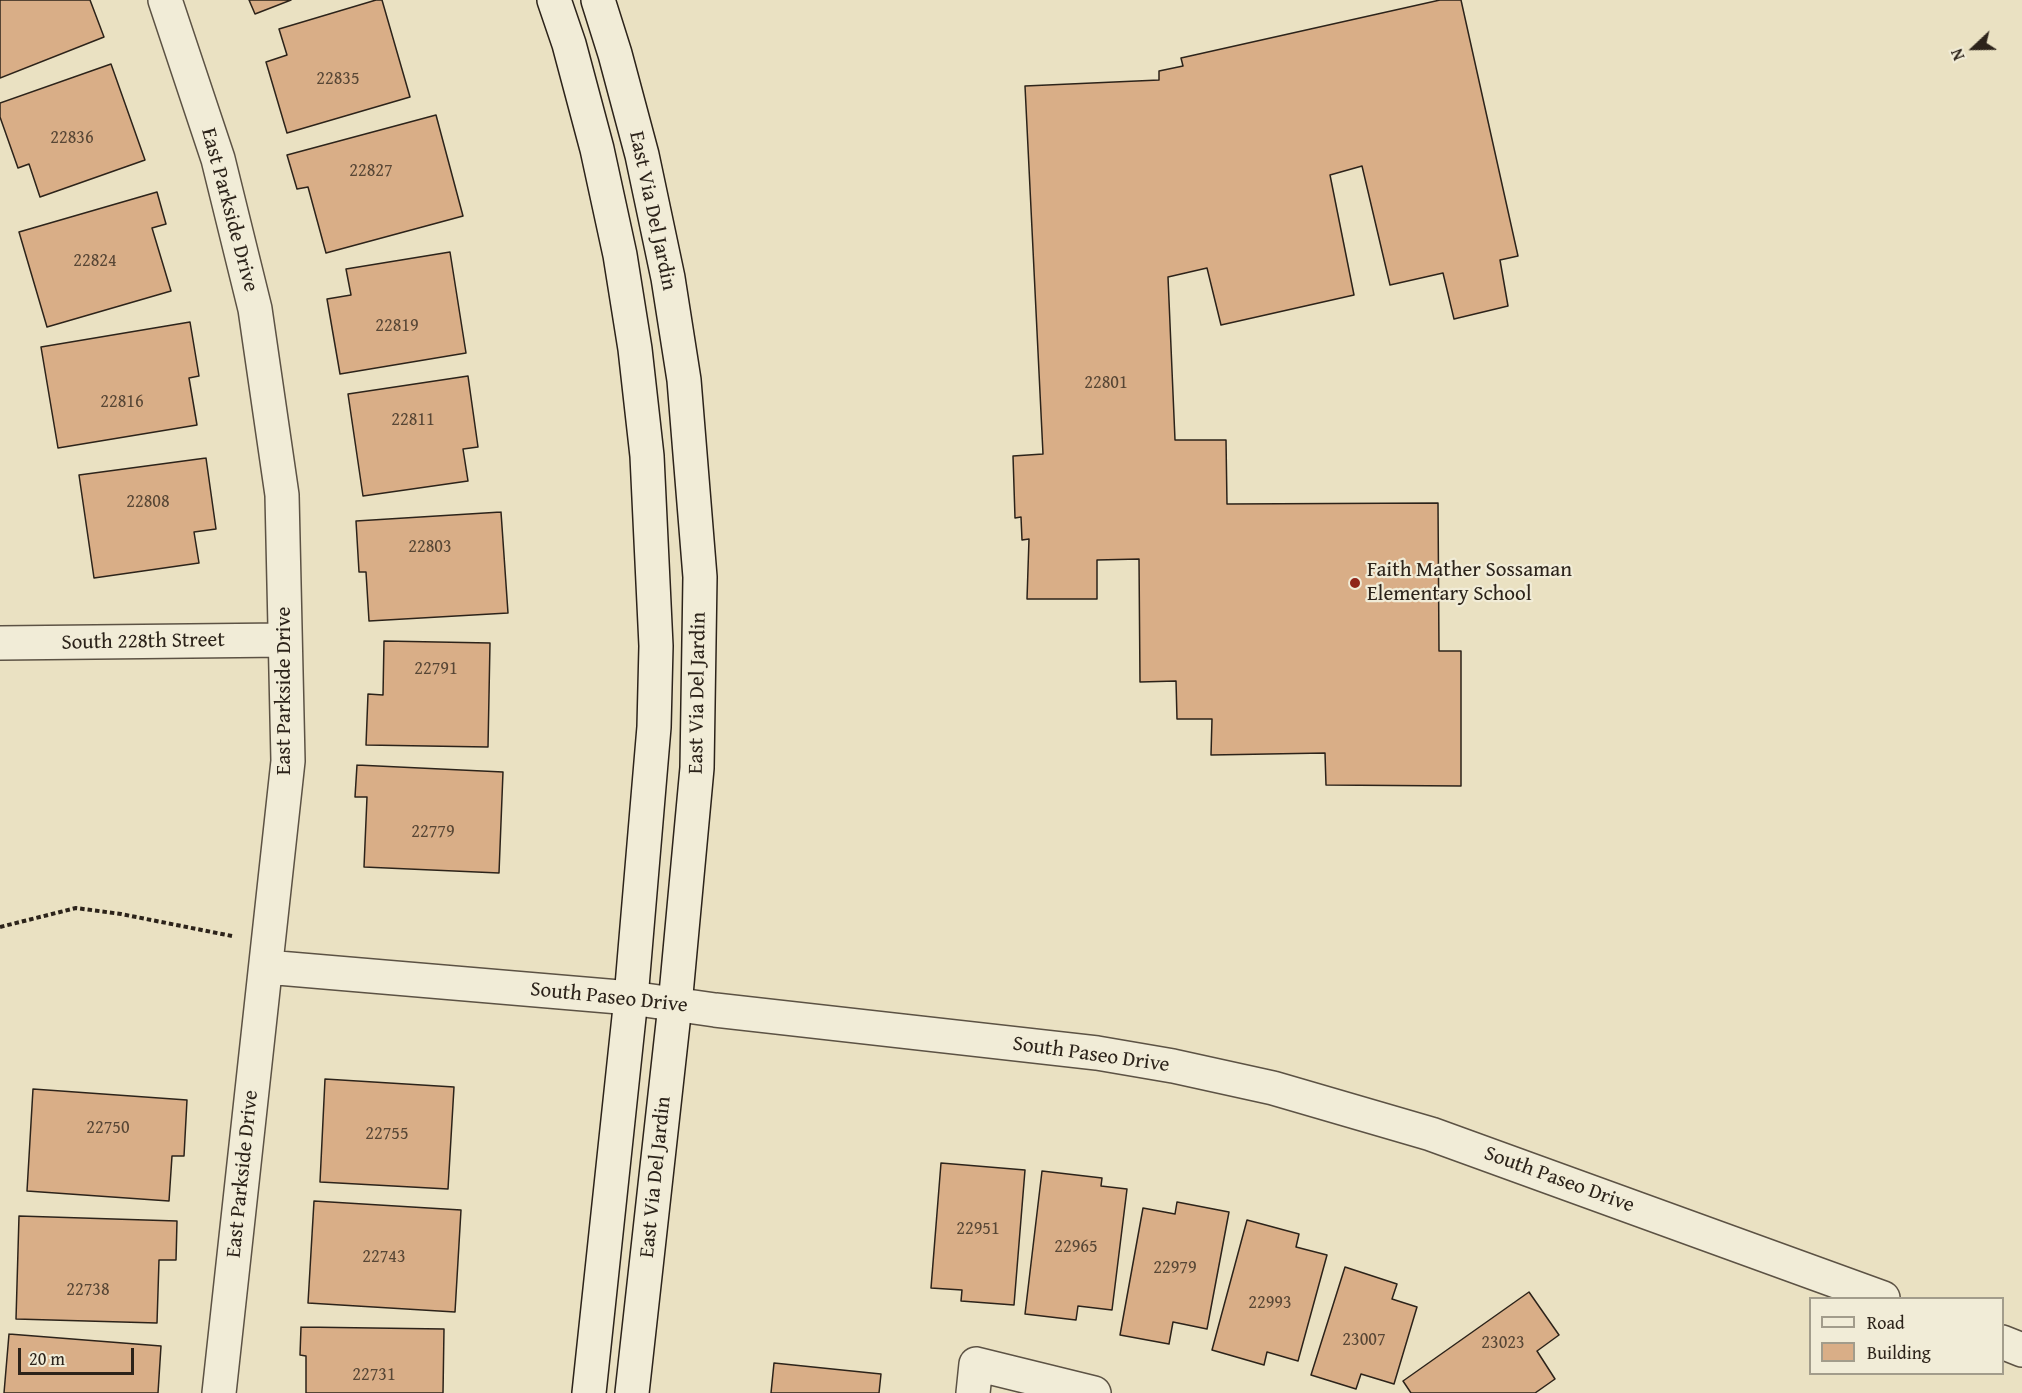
<!DOCTYPE html>
<style>
body{margin:0}
#map{position:relative;width:2022px;height:1393px;overflow:hidden;background:#eae1c2;font-family:"Gentium Book Plus",serif}
canvas{display:block}
.legend{position:absolute;left:1809px;top:1297px;width:195px;height:78px;box-sizing:border-box;background:#f1ecd7;border:2px solid #a29c8b;margin:0;padding:8px 10px;list-style:none;font-size:18px;color:#2c231a}
.legend li{display:flex;align-items:center;gap:12px;height:30px}
.legend b{width:30px;border:2px solid #a29c8b}
.north{position:absolute;left:1944px;top:18px;width:60px;height:60px;-webkit-text-stroke:4px #f1ecd7;paint-order:stroke;rotate:248deg;font-size:16px;font-weight:700;line-height:24px;text-align:center;color:#2c231a}
.north::after{content:'';display:block;margin:auto;width:21px;height:27px;background:#2c231a;clip-path:polygon(50% 0,100% 100%,50% 72%,0 100%)}
.scale{position:absolute;left:18px;top:1348px;width:116px;height:27px;box-sizing:border-box;border:3px solid #2c231a;border-top:0;padding-left:8px;font-size:18px;line-height:21px;white-space:nowrap;color:#2c231a;-webkit-text-stroke:4px #f1ecd7;paint-order:stroke}
</style>
<div id="map">
<canvas width="2022" height="1393"></canvas>
<ul class="legend">
<li><b style="height:8px;background:#f1ecd7"></b>Road</li>
<li><b style="height:16px;background:#d9ae87"></b>Building</li>
</ul>
<div class="north">N</div>
<div class="scale">20 m</div>
</div>
<script>
const ctx = document.querySelector('canvas').getContext('2d');
ctx.lineJoin = 'round';
function fillPath(path, color) {
  ctx.fillStyle = color;
  ctx.fill(path, 'evenodd');
}
function shape(rows) {
  const path = new Path2D();
  for (const r of rows) {
    path.moveTo(r[0], r[1]);
    for (let i = 2; i < r.length; i += 2) path.lineTo(r[i], r[i + 1]);
  }
  return path;
}
function stroke(path, color, width, dash) {
  ctx.strokeStyle = color;
  ctx.lineWidth = width;
  ctx.lineCap = dash ? 'butt' : 'round';
  ctx.setLineDash(dash || []);
  ctx.stroke(path);
}
function label(font, color, halo, rows, align = 'center') {
  ctx.font = font + ' "Gentium Book Plus",serif';
  ctx.lineWidth = 4.5;
  ctx.setLineDash([]);
  ctx.textBaseline = 'middle';
  ctx.strokeStyle = halo;
  ctx.fillStyle = color;
  for (const [text, x, y, turn = 0] of rows) {
    ctx.save();
    ctx.translate(x, y);
    ctx.rotate((+turn || 0) * Math.PI / 180);
    ctx.textAlign = isNaN(turn) ? turn : align;
    if (halo) ctx.strokeText(text, 0, 0);
    ctx.fillText(text, 0, 0);
    ctx.restore();
  }
}
const building = shape([
 [0,0,90,0,104,37,0,78,0,0],
 [249,0,291,0,255,14,249,0],
 [376,0,382,0,410,97,287,133,266,62,287,55,279,29,376,0],
 [1440,0,1461,0,1518,256,1500,260,1508,306,1454,319,1443,273,1390,285,1362,166,1330,175,1354,295,1221,325,1207,268,1168,277,1175,440,1226,440,1227,504,1438,503,1439,651,1461,651,1461,786,1326,785,1325,753,1211,755,1212,719,1177,719,1176,681,1140,682,1139,559,1097,560,1097,599,1027,599,1029,539,1022,540,1021,517,1015,518,1013,456,1043,454,1025,86,1159,80,1159,71,1183,66,1181,58,1440,0],
 [111,64,145,160,40,197,29,164,18,168,0,117,0,103,111,64],
 [436,115,463,216,326,253,308,187,297,189,287,155,436,115],
 [157,192,166,224,152,228,171,291,47,327,19,232,157,192],
 [450,252,466,353,340,374,327,299,351,295,346,269,450,252],
 [190,322,199,376,189,378,197,425,58,448,41,347,190,322],
 [468,376,478,447,463,449,468,481,363,496,348,394,468,376],
 [206,458,216,529,194,532,199,563,94,578,79,475,206,458],
 [501,512,508,613,369,621,366,572,359,572,356,521,501,512],
 [384,641,490,643,488,747,366,745,368,694,383,695,384,641],
 [357,765,503,772,499,873,364,867,367,797,355,797,357,765],
 [325,1079,454,1087,448,1189,320,1182,325,1079],
 [33,1089,187,1100,184,1156,172,1156,169,1201,27,1191,33,1089],
 [941,1163,1025,1170,1014,1305,961,1301,962,1290,931,1288,941,1163],
 [1042,1171,1102,1178,1101,1186,1127,1189,1112,1310,1078,1306,1076,1320,1025,1314,1042,1171],
 [314,1201,461,1210,455,1312,308,1303,314,1201],
 [1177,1202,1229,1212,1207,1329,1173,1322,1169,1344,1120,1335,1143,1208,1175,1214,1177,1202],
 [19,1216,177,1221,176,1260,159,1260,157,1323,16,1319,19,1216],
 [1247,1220,1299,1234,1296,1247,1327,1255,1298,1361,1267,1352,1264,1365,1212,1350,1247,1220],
 [1345,1267,1397,1284,1392,1299,1417,1307,1394,1384,1361,1374,1356,1389,1311,1375,1345,1267],
 [1529,1292,1559,1335,1537,1351,1555,1379,1535,1393,1411,1393,1403,1381,1529,1292],
 [301,1327,444,1329,443,1393,306,1393,306,1356,300,1355,301,1327],
 [9,1334,161,1346,158,1393,4,1393,9,1334],
 [774,1363,881,1374,879,1393,771,1393,774,1363]
]);
fillPath(building, '#d9ae87');
stroke(building, '#2c231a', 1.5);
const street = shape([
 [165,0,218,159,255,309,282,495,288,761,219,1393],
 [0,643,285,640],
 [266,967,631,998,715,1010,1097,1053,1173,1066,1273,1088,1431,1134,1883,1298],
 [2002,1342,2022,1350],
 [973,1393,976,1364,1094,1393]
]);
const secondary = shape([
 [554,0,569,44,597,149,620,255,635,349,647,456,656,646,654,727,631,998,589,1393],
 [598,0,615,54,642,155,668,278,684,380,700,577,697,768,675,1005,632,1393]
]);
stroke(street, '#5c5244', 36);
stroke(secondary, '#2c231a', 36);
stroke(shape([
 [0,927,76,908,121,914,232,936]
]), '#2c231a', 4, [4.5, 3]);
stroke(street, '#f1ecd7', 33);
stroke(secondary, '#f1ecd7', 33);
for (const [x, y, r, color] of [
 [1355,583,6,"#8f2418"]
]) {
  const dot = new Path2D();
  dot.arc(x, y, r, 0, 2 * Math.PI);
  ctx.fillStyle = color;
  ctx.fill(dot);
  stroke(dot, '#f1ecd7', 2);
}
label('18px', '#574635', null, [
 ["22835",338,79],
 ["22836",72,138],
 ["22827",371,171],
 ["22824",95,261],
 ["22819",397,326],
 ["22801",1106,383],
 ["22816",122,402],
 ["22811",413,420],
 ["22808",148,502],
 ["22803",430,547],
 ["22791",436,669],
 ["22779",433,832],
 ["22750",108,1128],
 ["22755",387,1134],
 ["22951",978,1229],
 ["22965",1076,1247],
 ["22743",384,1257],
 ["22979",1175,1268],
 ["22738",88,1290],
 ["22993",1270,1303],
 ["23007",1364,1340],
 ["23023",1503,1343],
 ["22731",374,1375]
]);
label('21px', '#2c231a', '#f1ecd7', [
 ["East Parkside Drive",229,210,75],
 ["East Via Del Jardin",652,211,78],
 ["South 228th Street",143,642,-1],
 ["East Parkside Drive",285,691,-90],
 ["East Via Del Jardin",698,693,-89],
 ["South Paseo Drive",609,998,6],
 ["South Paseo Drive",1091,1055,8],
 ["East Parkside Drive",243,1174,-84],
 ["East Via Del Jardin",656,1177,-84],
 ["South Paseo Drive",1559,1180,20]
]);
label('21px', '#2c231a', '#f1ecd7', [
 ["Faith Mather Sossaman",1367,571],
 ["Elementary School",1367,595]
], 'left');
</script>
